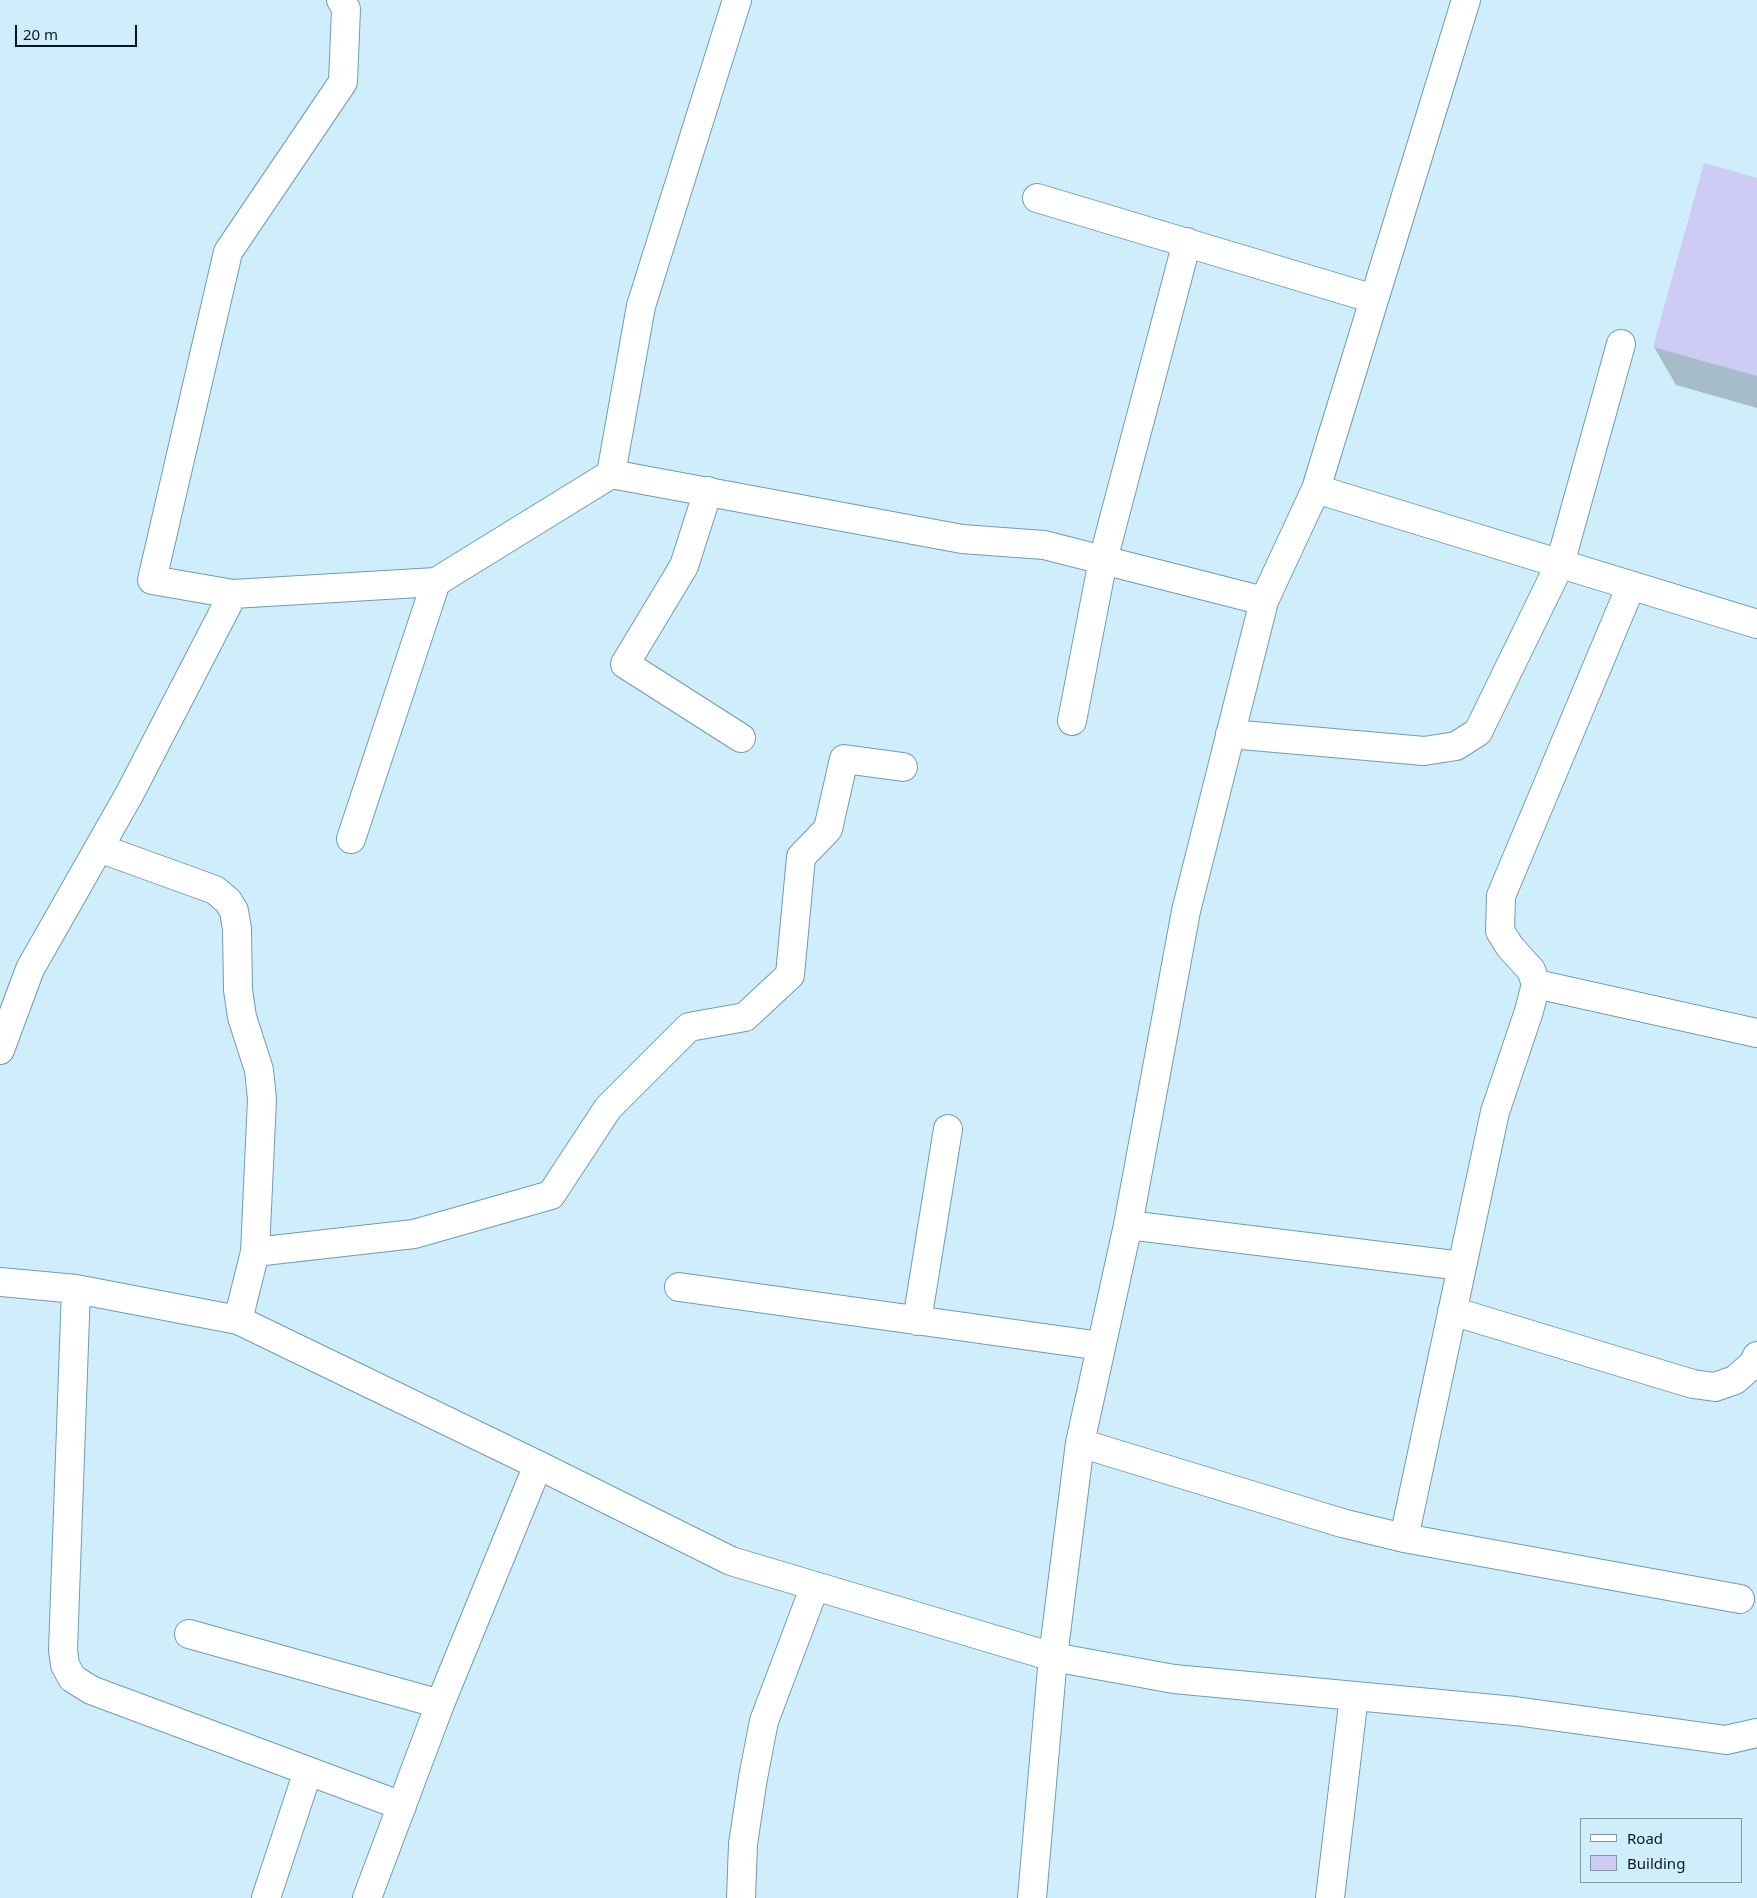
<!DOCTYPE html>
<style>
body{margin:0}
#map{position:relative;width:1757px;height:1898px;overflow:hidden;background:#d0edfc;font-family:"Noto Sans",sans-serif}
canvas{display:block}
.legend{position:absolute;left:1580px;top:1818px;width:162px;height:65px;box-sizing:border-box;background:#d0edfc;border:1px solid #7f98a4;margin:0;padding:6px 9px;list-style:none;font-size:15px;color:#051820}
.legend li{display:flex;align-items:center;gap:10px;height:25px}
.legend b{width:25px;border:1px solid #7f98a4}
.scale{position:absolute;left:15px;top:25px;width:122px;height:22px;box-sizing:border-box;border:2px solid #051820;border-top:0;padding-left:6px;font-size:15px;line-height:18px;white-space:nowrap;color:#051820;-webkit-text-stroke:4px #d0edfc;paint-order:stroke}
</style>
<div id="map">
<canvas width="1757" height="1898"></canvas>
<ul class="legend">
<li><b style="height:6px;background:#fff"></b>Road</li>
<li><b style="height:14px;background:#cecbf4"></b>Building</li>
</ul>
<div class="scale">20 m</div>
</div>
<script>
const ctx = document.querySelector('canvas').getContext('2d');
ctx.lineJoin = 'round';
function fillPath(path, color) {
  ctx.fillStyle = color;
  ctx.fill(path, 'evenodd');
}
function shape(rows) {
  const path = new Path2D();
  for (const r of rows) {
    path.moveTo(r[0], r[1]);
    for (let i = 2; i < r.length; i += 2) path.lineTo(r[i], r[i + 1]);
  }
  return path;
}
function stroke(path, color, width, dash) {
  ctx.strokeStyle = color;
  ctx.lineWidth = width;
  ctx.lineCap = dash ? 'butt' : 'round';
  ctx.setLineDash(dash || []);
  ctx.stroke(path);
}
fillPath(shape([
 [1757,179,1757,408,1676,385,1654,347]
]), '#0003');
fillPath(shape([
 [1704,163,1757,178,1757,376,1653,347]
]), '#cecbf4');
const minor = shape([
 [1466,0,1316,489,1757,624],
 [1037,198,1374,299],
 [611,474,641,306,737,0],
 [708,491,684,566,625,664,741,738],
 [233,594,152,580,228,252,343,82,346,9,341,0],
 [1072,721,1103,560,1187,242],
 [1230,734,1424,751,1456,746,1478,732,1560,564,1621,344],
 [351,839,436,582],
 [99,848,215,890,228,901,234,911,237,929,238,990,242,1017,259,1070,262,1099,255,1252],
 [1536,984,1757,1033],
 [0,1050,30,969,130,793,233,594,436,582,611,474,962,539,1044,545,1264,601],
 [1128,1225,1462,1266],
 [0,1282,76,1289,238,1320,538,1465,731,1561,1053,1657,1174,1679,1515,1711,1726,1740,1757,1733],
 [679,1287,1101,1346],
 [76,1289,63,1650,65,1665,72,1678,91,1690,402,1806],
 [1452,1311,1693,1384,1715,1387,1735,1380,1753,1364,1757,1356],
 [238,1320,255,1252,414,1234,551,1195,608,1108,689,1027,745,1017,790,975,801,857,828,829,844,759,903,767],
 [917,1321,948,1129],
 [1080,1443,1342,1523,1404,1538,1740,1599],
 [1404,1538,1495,1112,1529,1011,1536,984,1531,970,1510,947,1500,931,1501,896,1631,586],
 [189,1634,440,1704],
 [266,1898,308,1771],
 [367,1898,440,1704,538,1465],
 [741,1898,743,1844,753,1778,764,1721,815,1586],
 [1032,1898,1053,1657,1080,1443,1128,1225,1186,911,1264,601,1316,489],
 [1330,1898,1354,1696]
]);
stroke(minor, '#6d9db4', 30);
stroke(minor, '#fff', 28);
</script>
